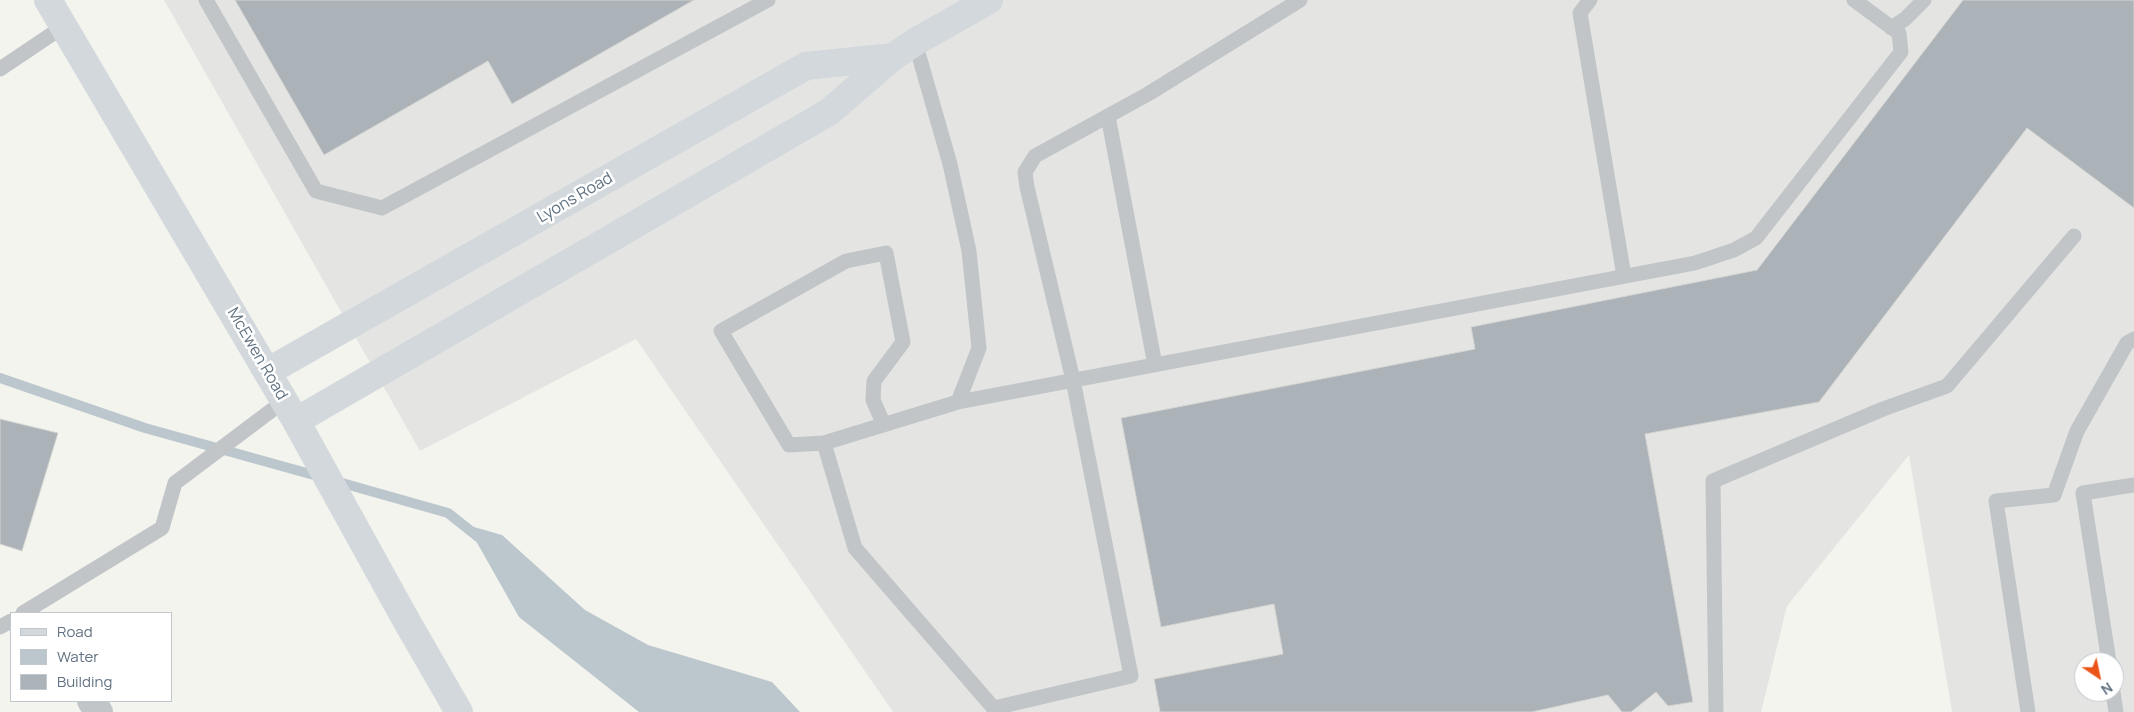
<!DOCTYPE html>
<style>
body{margin:0}
#map{position:relative;width:2134px;height:712px;overflow:hidden;background:#f4f4ef;font-family:Manrope,sans-serif}
canvas{display:block}
.legend{position:absolute;left:10px;top:612px;width:162px;height:90px;box-sizing:border-box;background:#fff;border:1px solid #c0c7cd;margin:0;padding:6px 9px;list-style:none;font-size:15px;color:#617282}
.legend li{display:flex;align-items:center;gap:10px;height:25px}
.legend b{width:25px;border:1px solid #c0c7cd}
.north{position:absolute;left:2074px;top:652px;width:50px;height:50px;box-sizing:border-box;background:#fff;border:1px solid #c0c7cd;border-radius:50%;rotate:146deg;font-size:14px;font-weight:700;line-height:20px;text-align:center;color:#617282}
.north::after{content:'';display:block;margin:auto;width:18px;height:22px;background:#eb5418;clip-path:polygon(50% 0,100% 100%,50% 72%,0 100%)}
</style>
<div id="map">
<canvas width="2134" height="712"></canvas>
<ul class="legend">
<li><b style="height:6px;background:#d2d8dc"></b>Road</li>
<li><b style="height:14px;background:#bbc7cc"></b>Water</li>
<li><b style="height:14px;background:#abb2b8"></b>Building</li>
</ul>
<div class="north">N</div>
</div>
<script>
const ctx = document.querySelector('canvas').getContext('2d');
ctx.lineJoin = 'round';
function fillPath(path, color) {
  ctx.fillStyle = color;
  ctx.fill(path, 'evenodd');
}
function shape(rows) {
  const path = new Path2D();
  for (const r of rows) {
    path.moveTo(r[0], r[1]);
    for (let i = 2; i < r.length; i += 2) path.lineTo(r[i], r[i + 1]);
  }
  return path;
}
function stroke(path, color, width, dash) {
  ctx.strokeStyle = color;
  ctx.lineWidth = width;
  ctx.lineCap = dash ? 'butt' : 'round';
  ctx.setLineDash(dash || []);
  ctx.stroke(path);
}
function label(font, color, halo, rows, align = 'center') {
  ctx.font = font + ' Manrope,sans-serif';
  ctx.lineWidth = 5;
  ctx.setLineDash([]);
  ctx.textBaseline = 'middle';
  ctx.strokeStyle = halo;
  ctx.fillStyle = color;
  for (const [text, x, y, turn = 0] of rows) {
    ctx.save();
    ctx.translate(x, y);
    ctx.rotate((+turn || 0) * Math.PI / 180);
    ctx.textAlign = isNaN(turn) ? turn : align;
    if (halo) ctx.strokeText(text, 0, 0);
    ctx.fillText(text, 0, 0);
    ctx.restore();
  }
}
fillPath(shape([
 [164,0,2134,0,2134,712,1952,712,1909,455,1787,606,1761,712,893,712,636,339,420,451],
 [2084,662,2114,662,2114,692,2084,692]
]), '#e4e5e3');
fillPath(shape([
 [467,525,502,535,585,610,648,645,772,682,800,712,639,712,519,617]
]), '#bbc7cc');
stroke(shape([
 [0,378,145,428,321,477],
 [335,481,448,513,482,540]
]), '#bbc7cc', 10);
const building = shape([
 [235,0,694,0,512,104,488,61,324,155,235,0],
 [1963,0,2134,0,2134,208,2027,128,1819,402,1645,434,1693,702,1668,706,1656,692,1631,712,1622,712,1608,695,1532,712,1160,712,1154,679,1283,654,1274,604,1161,627,1121,418,1475,349,1471,327,1757,270,1963,0],
 [0,419,58,433,22,551,0,544,0,419]
]);
fillPath(building, '#abb2b8');
stroke(building, '#d5d5d2', 1);
stroke(shape([
 [206,0,316,191,382,208,768,0],
 [1590,0,1580,13,1624,276],
 [1891,28,1905,19,1924,0],
 [915,42,950,164,969,251,979,348,958,402,824,443,855,548,997,712],
 [0,69,64,26],
 [1108,116,1155,365],
 [958,402,1695,263,1734,250,1756,238,1763,229,1901,52,1899,33,1854,0],
 [824,443,789,445,721,331,846,261,886,253,903,342,874,381,873,400,884,425],
 [23,613,162,528,175,483,284,401],
 [0,627,11,621],
 [2109,662,2083,493,2134,485],
 [2113,692,2116,712],
 [994,708,1131,676,1073,380,1027,187,1025,172,1035,156,1148,94,1300,0],
 [1716,712,1713,481,1883,409,1947,386,2074,236],
 [2028,712,1996,501,2054,495,2077,431,2127,343,2134,339]
]), '#c1c5c8', 15);
stroke(shape([
 [91,701,99,712]
]), '#c1c5c8', 28);
stroke(shape([
 [48,0,296,421,406,620,459,712],
 [267,372,806,66,893,57],
 [296,421,829,112,893,57,915,42,989,0]
]), '#d2d8dc', 28);
label('16px', '#617282', '#fff', [
 ["Lyons Road",575,198,-30],
 ["McEwen Road",257,354,60]
]);
</script>
